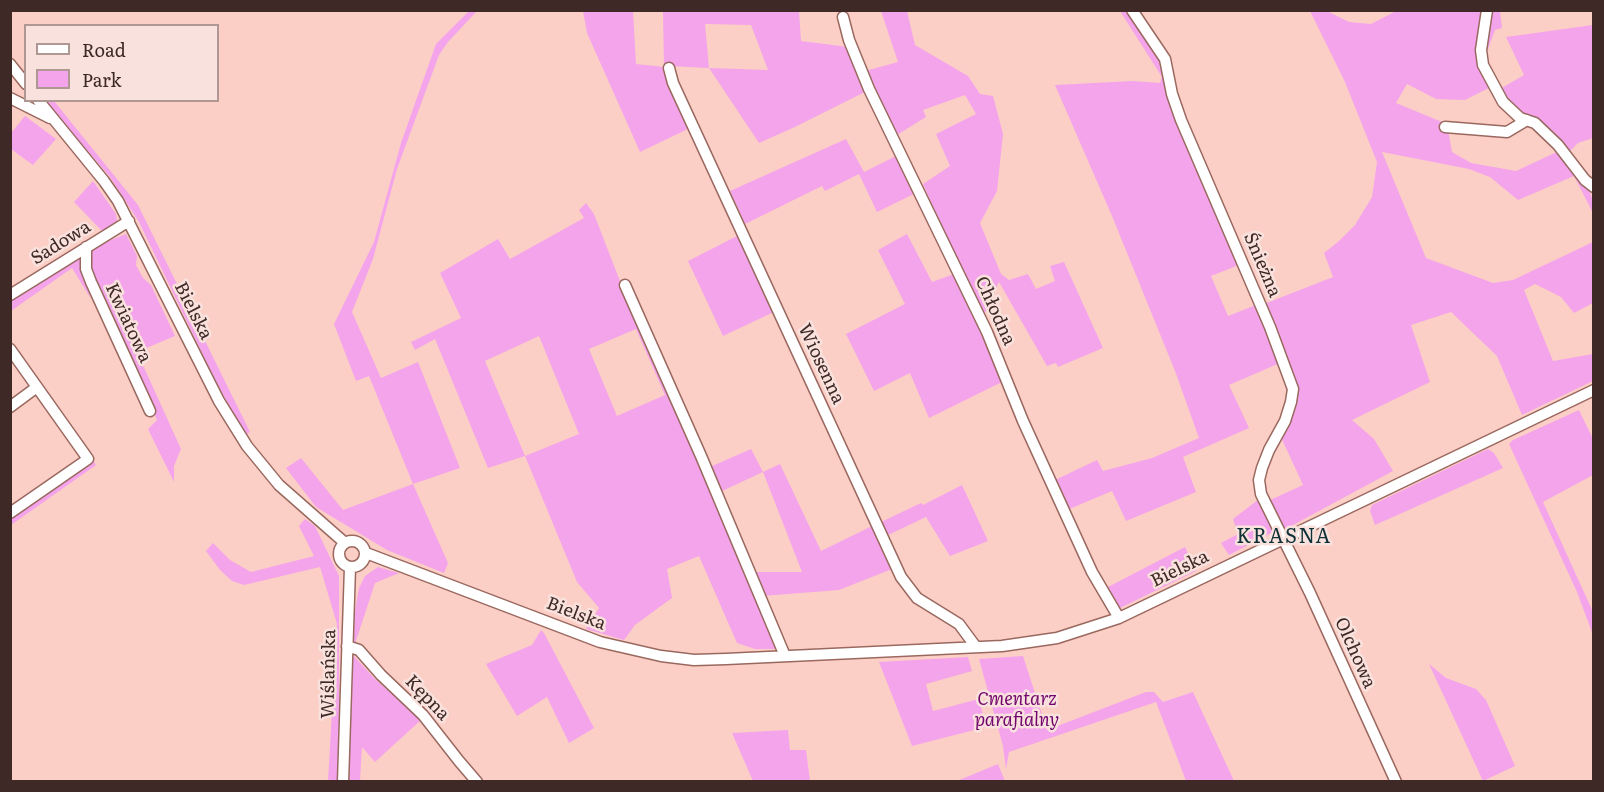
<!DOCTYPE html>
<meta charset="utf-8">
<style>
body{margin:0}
#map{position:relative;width:1604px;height:792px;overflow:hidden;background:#fccfc6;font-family:Literata,serif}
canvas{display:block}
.frame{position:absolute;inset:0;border:12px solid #3f2926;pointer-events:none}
.legend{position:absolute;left:24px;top:24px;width:195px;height:78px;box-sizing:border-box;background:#f9e2dd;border:2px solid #af9894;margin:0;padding:8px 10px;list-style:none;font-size:18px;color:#3f2926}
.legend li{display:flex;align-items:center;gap:12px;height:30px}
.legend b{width:30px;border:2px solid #af9894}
</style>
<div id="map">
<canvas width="1604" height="792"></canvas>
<div class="frame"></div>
<ul class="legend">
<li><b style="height:8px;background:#fff"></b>Road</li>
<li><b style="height:16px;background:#f4a4eb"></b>Park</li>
</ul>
</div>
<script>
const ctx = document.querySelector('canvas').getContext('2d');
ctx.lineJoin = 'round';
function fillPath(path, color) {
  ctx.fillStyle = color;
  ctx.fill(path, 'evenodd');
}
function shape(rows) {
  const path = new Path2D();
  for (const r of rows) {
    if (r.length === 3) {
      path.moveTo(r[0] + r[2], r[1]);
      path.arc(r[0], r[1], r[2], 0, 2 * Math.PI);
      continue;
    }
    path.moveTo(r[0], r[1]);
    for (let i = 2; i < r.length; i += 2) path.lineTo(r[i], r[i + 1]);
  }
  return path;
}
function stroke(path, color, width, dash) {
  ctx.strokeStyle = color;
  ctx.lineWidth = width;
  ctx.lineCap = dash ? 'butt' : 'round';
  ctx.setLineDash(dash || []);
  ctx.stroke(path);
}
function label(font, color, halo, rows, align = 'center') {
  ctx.font = font + ' Literata,serif';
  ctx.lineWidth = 5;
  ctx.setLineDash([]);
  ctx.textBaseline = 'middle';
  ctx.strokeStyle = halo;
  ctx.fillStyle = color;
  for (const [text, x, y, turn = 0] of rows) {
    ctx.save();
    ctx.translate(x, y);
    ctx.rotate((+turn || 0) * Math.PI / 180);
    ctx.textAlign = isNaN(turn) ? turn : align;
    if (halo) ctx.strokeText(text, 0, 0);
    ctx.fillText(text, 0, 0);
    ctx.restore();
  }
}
fillPath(shape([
 [469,11,477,11,448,42,439,55,397,169,373,259,352,312,381,378,418,362,460,468,413,484,448,563,444,573,387,550,316,507,286,468,301,458,343,510,413,484,369,376,356,381,334,324,374,242,401,143,436,44],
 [583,11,633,11,636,64,664,67,663,11,799,11,801,41,848,47,867,91,795,127,759,143,709,68,669,66,692,127,640,152,587,33],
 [705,24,751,25,768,70,709,68],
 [881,11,907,11,915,45,968,76,980,94,993,96,1003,134,997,191,980,223,1001,274,1009,280,1028,274,1036,289,1055,281,1050,266,1064,262,1103,348,1058,367,1056,363,1047,366,999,282,984,315,976,304,923,184,950,166,936,134,976,114,965,95,923,110,926,117,897,135,865,71,898,62],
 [1120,11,1129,11,1163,64,1239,265,1211,276,1228,316,1256,305,1280,363,1229,385,1249,428,1183,457,1196,492,1126,521,1112,491,1067,510,1055,480,1097,460,1103,471,1152,458,1199,438,1175,371,1112,216,1055,85,1132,81,1160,83,1162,77],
 [1310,11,1327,11,1349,22,1371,24,1396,11,1500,11,1502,28,1495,30,1485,57,1497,84,1465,100,1436,99,1407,84,1396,103,1447,124,1452,152,1471,163,1516,171,1559,151,1589,190,1593,201,1593,213,1574,176,1518,200,1490,177,1469,169,1382,152,1426,258,1493,283,1513,280,1593,242,1593,303,1574,313,1561,297,1535,284,1524,290,1553,361,1593,354,1593,381,1522,415,1497,356,1451,312,1411,325,1430,382,1352,420,1374,439,1393,471,1282,531,1268,501,1303,485,1280,435,1297,387,1264,304,1333,277,1324,253,1339,241,1355,225,1372,197,1377,162,1345,82],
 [1593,25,1593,138,1578,143,1570,151,1533,116,1519,114,1500,89,1524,75,1506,37],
 [45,101,54,101,138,205,250,432,245,435,213,376,139,222,110,177],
 [25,116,56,139,33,165,11,149,11,133],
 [846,139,864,172,898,155,918,192,877,212,859,174,825,191,822,186,745,224,730,191],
 [93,181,116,214,117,221,102,231,74,202],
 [586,203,594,214,618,276,674,400,778,649,755,649,737,643,699,556,667,569,672,598,635,625,624,640,586,629,599,608,577,582,525,456,488,468,435,339,415,350,411,342,461,318,440,273,498,239,510,259,584,218,579,210],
 [636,329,665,395,617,416,589,349],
 [539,336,579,434,525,456,485,361],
 [126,234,137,256,136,265,143,278,151,285,175,336,137,352,181,449,174,466,174,482,148,429,157,420,95,281,89,260,91,248],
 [741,234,776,311,723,336,688,261],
 [907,234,932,282,957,273,1004,381,929,418,910,373,874,391,846,334,905,304,878,250],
 [82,253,81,272,91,299,72,268,11,311,11,300],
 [1579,410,1593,439,1593,475,1543,502,1593,612,1593,635,1577,592,1509,444,1513,440],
 [751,449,763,472,780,464,821,551,874,525,892,569,839,590,762,596,753,572,802,572,763,472,720,492,710,467],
 [1488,449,1494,453,1503,468,1375,525,1370,511,1372,505],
 [92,459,96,465,11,525,11,516],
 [962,485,988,541,950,556,926,517,886,536,881,522,921,503,923,505],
 [1259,499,1275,531,1229,555,1221,543,1238,534,1233,519],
 [305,519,315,526,339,576,339,781,328,781,337,624,320,567,244,585,232,581,220,570,206,551,213,543,230,560,251,572,314,556,299,526],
 [1185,547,1196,571,1118,609,1108,587],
 [378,567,399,573,375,583,355,644,350,640,359,588,365,576],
 [541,630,544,633,594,728,569,743,547,697,517,716,486,664,532,645],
 [351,653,374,678,421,720,375,762,362,747,360,781,349,782],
 [1023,656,1047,730,1146,692,1154,692,1163,702,1193,692,1234,781,1186,781,1156,702,1009,752,1006,769,1003,746,979,659],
 [968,657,972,671,926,684,933,711,979,699,986,727,912,746,879,662],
 [1429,664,1446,678,1476,689,1486,700,1515,766,1483,781],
 [788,730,790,750,806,750,810,781,753,781,732,733],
 [998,764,1005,781,957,781]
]), '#f4a4eb');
const minor = shape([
 [1132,10,1165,59,1172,94,1181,120,1270,327,1293,389,1291,402,1285,421,1269,450,1262,468,1259,480,1261,494,1310,593,1396,782],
 [1487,10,1481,50,1483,65,1503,102,1520,118,1535,123,1558,145,1585,180,1594,187],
 [843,17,849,40,869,89,987,332,1023,421,1092,572,1119,618],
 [10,64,26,84],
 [669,68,673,83,901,577,917,598,959,624,976,647],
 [10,98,50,118],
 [38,100,104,181,118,201,219,401,247,446,279,485,345,543],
 [1445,127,1507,132,1527,120],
 [86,247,86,269,91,282,150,411],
 [625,285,701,456,785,656],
 [10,295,129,221],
 [10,349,88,459,10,513],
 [10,407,37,387],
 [352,554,13],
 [366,553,600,642,661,656,694,660,726,659,1002,646,1057,638,1119,618,1594,390],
 [347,646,359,650,381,675,423,715,459,761,477,782],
 [343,782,350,567]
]);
stroke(minor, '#9a685f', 13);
stroke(minor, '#fff', 10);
label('18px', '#3f2926', '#f9e2dd', [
 ["Sadowa",61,243,-32],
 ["Śnieżna",1262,265,67],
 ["Bielska",193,311,63],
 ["Chłodna",995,311,66],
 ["Kwiatowa",128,323,65],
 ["Wiosenna",821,364,65],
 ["Bielska",1180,569,-26],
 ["Bielska",576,614,21],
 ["Olchowa",1355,653,66],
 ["Wiślańska",329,674,-89],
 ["Kępna",427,698,46]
]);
label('italic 18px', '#72066d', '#f9e2dd', [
 ["Cmentarz",1017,700],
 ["parafialny",1017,721]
]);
ctx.letterSpacing = '1.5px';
label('20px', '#0f3137', '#f9e2dd', [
 ["KRASNA",1284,537]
]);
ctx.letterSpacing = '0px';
</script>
